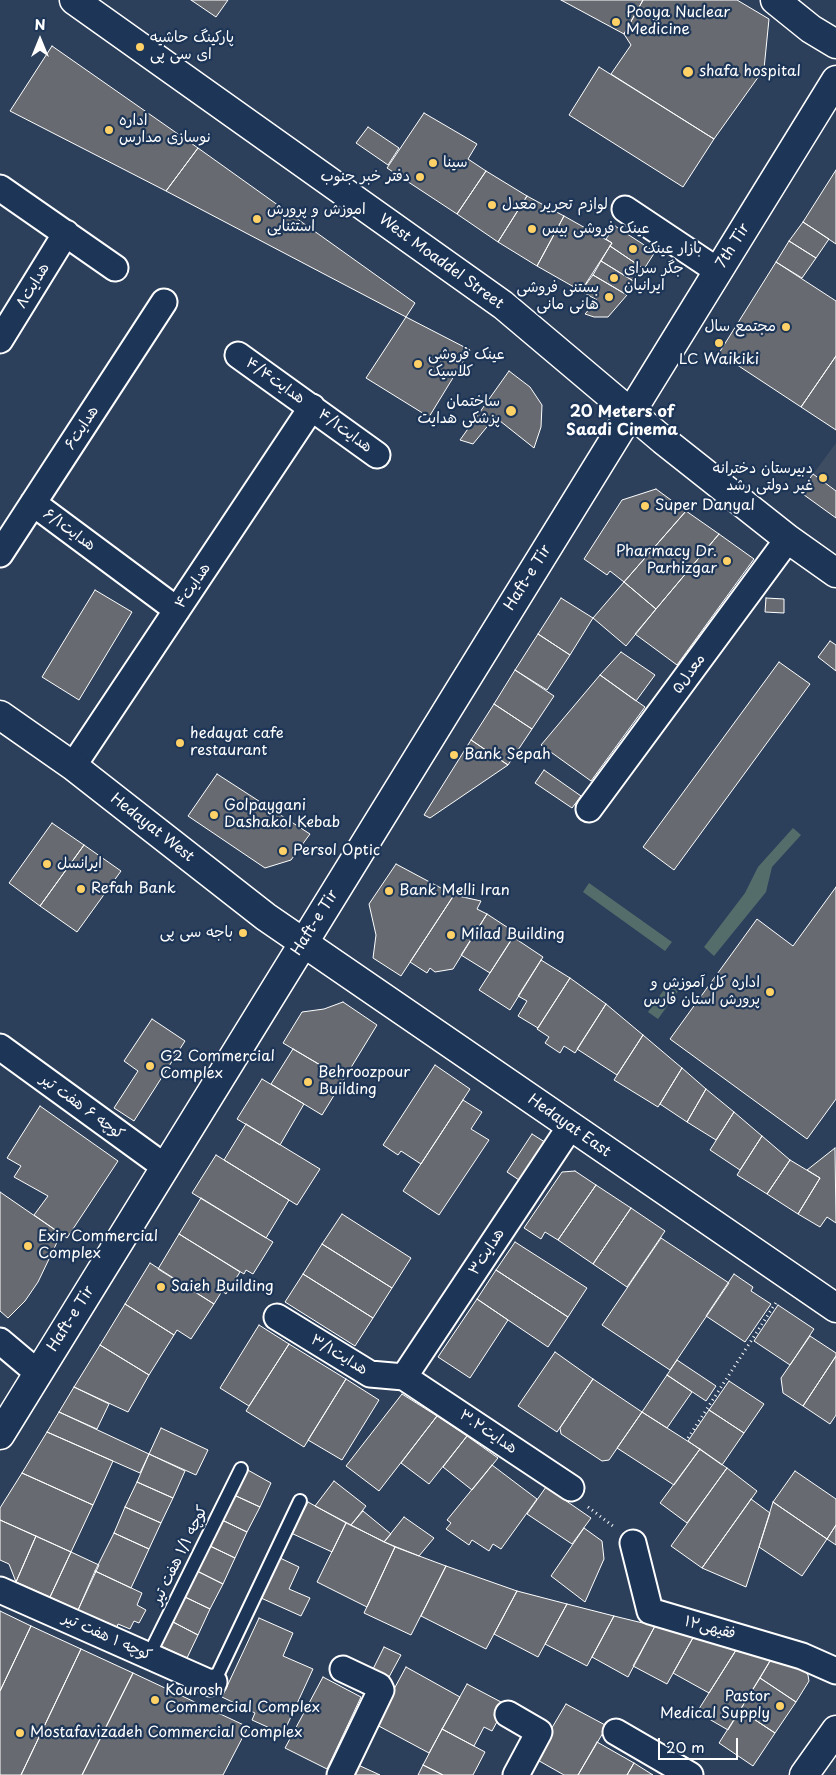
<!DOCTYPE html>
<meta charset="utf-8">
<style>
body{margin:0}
#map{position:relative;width:836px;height:1775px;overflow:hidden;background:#2c405c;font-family:"Playpen Sans",sans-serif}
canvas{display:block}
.north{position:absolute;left:15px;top:15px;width:50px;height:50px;-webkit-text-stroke:4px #1d3557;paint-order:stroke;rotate:0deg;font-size:14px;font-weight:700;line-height:20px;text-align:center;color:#fff}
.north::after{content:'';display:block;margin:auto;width:18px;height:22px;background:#fff;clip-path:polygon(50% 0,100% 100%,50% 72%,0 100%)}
.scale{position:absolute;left:658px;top:1738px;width:80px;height:22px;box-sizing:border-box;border:2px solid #fff;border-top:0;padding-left:6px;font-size:15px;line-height:18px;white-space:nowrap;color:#fff;-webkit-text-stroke:4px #1d3557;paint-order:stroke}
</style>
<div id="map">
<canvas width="836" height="1775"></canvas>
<div class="north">N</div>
<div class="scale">20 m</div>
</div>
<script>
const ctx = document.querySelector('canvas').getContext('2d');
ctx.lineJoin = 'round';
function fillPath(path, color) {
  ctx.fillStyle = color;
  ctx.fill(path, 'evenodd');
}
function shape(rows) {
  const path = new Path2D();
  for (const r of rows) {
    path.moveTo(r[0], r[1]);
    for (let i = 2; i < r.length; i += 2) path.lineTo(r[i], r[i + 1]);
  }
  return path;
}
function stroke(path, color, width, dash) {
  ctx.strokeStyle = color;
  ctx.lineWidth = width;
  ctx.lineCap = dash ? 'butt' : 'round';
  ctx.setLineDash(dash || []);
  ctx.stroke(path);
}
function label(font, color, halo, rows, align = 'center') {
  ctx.font = font + ' "Playpen Sans","Playpen Sans Arabic",sans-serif';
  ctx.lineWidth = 4.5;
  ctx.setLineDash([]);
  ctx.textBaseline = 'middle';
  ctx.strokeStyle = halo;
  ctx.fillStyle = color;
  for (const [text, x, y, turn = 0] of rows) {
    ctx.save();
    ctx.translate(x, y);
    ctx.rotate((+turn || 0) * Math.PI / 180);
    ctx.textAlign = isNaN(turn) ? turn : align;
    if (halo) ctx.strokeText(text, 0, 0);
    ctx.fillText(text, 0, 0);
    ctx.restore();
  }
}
fillPath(shape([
 [836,443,836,518,800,492]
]), '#3e4d62');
fillPath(shape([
 [793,828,801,835,772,867,766,892,714,956,704,947,745,893,758,867],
 [589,883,672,942,665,951,583,892],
 [668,984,678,991,658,1019,648,1012]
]), '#556d6a');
const building = shape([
 [191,0,228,0,216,17,191,0],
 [561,0,643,0,624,34,561,0],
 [643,0,737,0,769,19,764,69,714,139,611,74,631,45,624,34,643,0],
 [52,46,198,148,166,191,10,111,52,46],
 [599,67,714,139,683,187,569,115,599,67],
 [424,113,477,144,468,159,486,171,457,214,387,168,424,113],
 [368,127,399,148,388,165,356,143,368,127],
 [198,148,415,303,406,317,166,191,198,148],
 [836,170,836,244,803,222,836,170],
 [486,171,527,196,498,242,457,214,486,171],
 [527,196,564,216,537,266,498,242,527,196],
 [564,216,612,243,581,291,537,266,564,216],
 [803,222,829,239,816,258,789,241,803,222],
 [615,226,655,252,644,269,610,246,612,243,606,239,615,226],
 [789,241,816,258,802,278,776,262,789,241],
 [610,246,644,269,635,282,601,261,610,246],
 [601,261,635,282,627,295,593,275,601,261],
 [776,262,836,301,836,356,801,407,719,353,776,262],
 [593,275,627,295,608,317,594,317,585,314,597,300,581,291,593,275],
 [406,317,470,350,429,417,366,378,406,317],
 [836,356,836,430,801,407,836,356],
 [509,371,530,387,542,405,541,427,534,448,495,417,473,444,460,440,509,371],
 [813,474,836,491,836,518,800,492,813,474],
 [656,489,686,511,624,582,610,571,607,575,584,559,622,500,656,489],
 [686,511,719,534,656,609,624,582,686,511],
 [719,534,754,559,677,665,635,634,719,534],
 [624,582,656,609,626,646,593,618,624,582],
 [95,590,132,612,79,700,42,677,95,590],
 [561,598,593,618,570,655,538,634,561,598],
 [766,598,784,599,784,613,765,612,766,598],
 [538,634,570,655,547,690,515,670,538,634],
 [830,641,836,645,836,671,818,657,830,641],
 [621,652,655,675,636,701,600,675,621,652],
 [779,662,810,684,674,870,643,847,779,662],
 [515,670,554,696,532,729,494,704,515,670],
 [600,675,645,707,591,781,541,745,600,675],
 [494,704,532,729,508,765,471,740,494,704],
 [471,740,508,765,430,818,424,815,471,740],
 [544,770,581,796,572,808,535,783,544,770],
 [217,774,310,834,291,860,265,868,188,816,217,774],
 [52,823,84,845,40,906,9,883,52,823],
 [84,845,121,871,77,932,40,906,84,845],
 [396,864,454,895,401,976,373,958,376,935,369,904,396,864],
 [836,887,836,1099,807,1139,670,1039,757,919,793,946,836,887],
 [454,895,481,901,477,909,487,914,453,969,435,972,430,968,427,973,410,962,454,895],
 [487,914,516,933,490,973,461,955,487,914],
 [513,937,543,957,510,1010,479,990,513,937],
 [541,960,570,978,538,1028,518,1016,527,1001,518,996,541,960],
 [570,978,606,1004,575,1053,564,1046,560,1053,545,1043,549,1037,537,1029,570,978],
 [343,1002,377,1025,344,1079,283,1043,302,1012,324,1009,343,1002],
 [606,1004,643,1035,617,1075,577,1049,606,1004],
 [152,1019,185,1041,134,1121,114,1108,138,1071,124,1061,152,1019],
 [643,1035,682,1068,658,1107,614,1080,643,1035],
 [293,1049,344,1079,322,1115,271,1084,293,1049],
 [435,1065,470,1089,421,1164,401,1151,398,1155,383,1145,435,1065],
 [682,1068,706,1089,687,1122,660,1104,682,1068],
 [262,1079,304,1104,280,1145,237,1119,262,1079],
 [706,1089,734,1112,716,1140,687,1122,706,1089],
 [463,1100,482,1112,471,1129,489,1140,439,1215,403,1191,463,1100],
 [40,1106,118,1161,67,1238,34,1215,48,1196,14,1177,21,1166,7,1158,40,1106],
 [734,1112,762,1136,740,1170,710,1150,734,1112],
 [246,1124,320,1169,297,1205,224,1160,246,1124],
 [532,1134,548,1144,522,1182,507,1172,532,1134],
 [762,1136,790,1160,767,1194,737,1175,762,1136],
 [835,1148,836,1223,827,1217,820,1227,798,1214,820,1178,807,1170,835,1148],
 [216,1155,289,1200,266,1238,192,1193,216,1155],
 [790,1160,820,1178,798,1214,767,1194,790,1160],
 [575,1171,596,1185,558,1240,545,1232,541,1239,524,1228,562,1172,575,1171],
 [596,1185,631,1208,593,1264,558,1240,596,1185],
 [0,1192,61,1234,38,1282,25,1301,8,1318,0,1311,0,1192],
 [201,1198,273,1242,253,1274,246,1270,244,1274,179,1234,201,1198],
 [631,1208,665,1231,627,1287,593,1264,631,1208],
 [342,1214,411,1258,392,1288,322,1244,342,1214],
 [179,1234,240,1272,226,1294,222,1291,214,1304,158,1269,179,1234],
 [661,1238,729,1283,670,1370,602,1325,661,1238],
 [515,1242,587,1288,568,1317,496,1270,515,1242],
 [322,1244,392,1288,373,1318,303,1274,322,1244],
 [150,1263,214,1304,191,1339,177,1330,174,1335,125,1304,150,1263],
 [496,1270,568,1317,548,1347,477,1299,496,1270],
 [303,1274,373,1318,355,1346,285,1302,303,1274],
 [734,1274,753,1287,751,1291,771,1304,745,1342,706,1316,734,1274],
 [477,1299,508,1320,470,1378,438,1357,477,1299],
 [125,1304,174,1335,149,1375,100,1345,125,1304],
 [778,1305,814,1329,790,1365,754,1341,778,1305],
 [259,1325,289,1344,249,1406,220,1388,259,1325],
 [810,1336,836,1353,836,1356,803,1406,783,1393,781,1378,810,1336],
 [289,1344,346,1379,304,1447,246,1411,289,1344],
 [100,1345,149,1375,128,1412,74,1387,100,1345],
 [555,1352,593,1379,557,1432,518,1406,555,1352],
 [836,1356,836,1415,830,1424,803,1406,836,1356],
 [677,1360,716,1386,706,1401,667,1375,677,1360],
 [667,1375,692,1392,667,1428,642,1412,667,1375],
 [346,1379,379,1400,342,1460,308,1440,346,1379],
 [593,1379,642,1412,609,1460,602,1461,561,1434,560,1428,593,1379],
 [729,1381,764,1404,744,1433,709,1410,729,1381],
 [74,1387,109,1404,97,1429,59,1412,74,1387],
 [402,1394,437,1416,379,1491,346,1466,402,1394],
 [709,1410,744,1433,722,1465,688,1441,709,1410],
 [59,1412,149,1454,140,1473,47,1432,59,1412],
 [642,1412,700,1449,674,1485,617,1448,642,1412],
 [437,1416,467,1436,429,1484,401,1463,437,1416],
 [161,1428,208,1450,196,1475,149,1454,161,1428],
 [47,1432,113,1461,93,1505,22,1473,47,1432],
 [467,1436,498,1458,472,1490,443,1467,467,1436],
 [700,1449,727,1468,687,1523,660,1503,700,1449],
 [149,1454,185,1471,173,1498,137,1482,149,1454],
 [492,1465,537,1499,501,1549,493,1544,489,1551,472,1540,469,1545,446,1529,451,1523,447,1520,492,1465],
 [727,1468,757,1491,702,1568,671,1546,727,1468],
 [246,1469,271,1483,260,1507,234,1495,246,1469],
 [795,1471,836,1499,836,1525,827,1539,773,1502,795,1471],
 [22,1473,93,1505,71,1552,0,1520,0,1508,22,1473],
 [334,1481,366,1506,351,1525,315,1506,334,1481],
 [137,1482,173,1498,161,1523,125,1507,137,1482],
 [546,1487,591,1518,572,1544,527,1514,546,1487],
 [234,1495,260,1507,247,1532,222,1520,234,1495],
 [751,1499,770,1513,746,1587,702,1568,751,1499],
 [308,1502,346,1523,332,1552,291,1533,308,1502],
 [773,1502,827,1539,802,1576,759,1547,773,1502],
 [125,1507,161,1523,149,1549,114,1533,125,1507],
 [363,1511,391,1534,384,1542,351,1525,363,1511],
 [404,1517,434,1538,419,1556,384,1542,404,1517],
 [0,1520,36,1536,16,1582,9,1564,0,1560,0,1520],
 [222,1520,247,1532,235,1558,210,1546,222,1520],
 [346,1523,395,1547,367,1607,317,1582,346,1523],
 [836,1525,836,1545,827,1539,836,1525],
 [584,1528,602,1541,604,1559,585,1602,551,1576,584,1528],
 [114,1533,149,1549,131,1588,95,1571,114,1533],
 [36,1536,71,1552,50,1597,16,1582,36,1536],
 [210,1546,235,1558,223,1584,197,1571,210,1546],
 [395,1547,446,1566,411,1635,364,1613,395,1547],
 [71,1552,99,1565,78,1610,50,1597,71,1552],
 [280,1558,299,1567,289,1589,310,1598,301,1616,261,1598,280,1558],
 [446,1566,517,1591,486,1649,421,1616,446,1566],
 [95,1571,142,1593,137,1605,146,1610,139,1623,134,1621,130,1629,118,1624,117,1627,78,1610,95,1571],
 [197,1571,223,1584,210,1609,185,1597,197,1571],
 [517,1591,567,1604,538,1657,494,1634,517,1591],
 [185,1597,210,1609,198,1635,173,1622,185,1597],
 [567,1604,614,1616,587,1666,545,1644,567,1604],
 [0,1611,31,1626,0,1691,0,1611],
 [614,1616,655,1626,628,1677,592,1657,614,1616],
 [259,1618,293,1633,283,1656,313,1669,283,1734,252,1720,255,1713,222,1697,259,1618],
 [173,1622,198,1635,187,1658,161,1646,173,1622],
 [31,1626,81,1649,21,1775,0,1775,0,1691,31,1626],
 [655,1626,694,1636,667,1684,633,1666,655,1626],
 [694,1636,738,1647,709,1693,673,1673,694,1636],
 [384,1647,401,1655,389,1677,373,1669,384,1647],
 [738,1647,773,1656,728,1730,697,1712,738,1647],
 [81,1649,133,1673,82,1775,21,1775,81,1649],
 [773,1656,804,1670,808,1675,809,1681,796,1702,760,1678,773,1656],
 [406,1667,460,1697,429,1753,375,1724,406,1667],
 [133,1673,248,1727,223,1775,82,1775,133,1673],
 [323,1677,361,1697,327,1769,285,1748,323,1677],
 [760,1678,796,1702,775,1733,740,1710,760,1678],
 [467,1684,501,1702,494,1716,499,1718,492,1731,484,1727,474,1746,442,1729,467,1684],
 [566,1704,607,1726,578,1775,564,1775,534,1758,566,1704],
 [740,1710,775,1733,753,1766,719,1743,740,1710],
 [442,1729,485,1752,473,1775,443,1775,423,1765,442,1729],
 [597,1742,634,1763,627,1775,578,1775,597,1742],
 [634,1763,653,1775,627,1775,634,1763],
 [356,1764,380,1775,350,1775,356,1764],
 [423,1765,443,1775,418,1775,423,1765]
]);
fillPath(building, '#676b71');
stroke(building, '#fff', 1);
const service = shape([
 [149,1655,241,1469],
 [214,1682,300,1501]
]);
const minor = shape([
 [0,188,115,268],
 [625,209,718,271],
 [0,340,66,233],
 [238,355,377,455],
 [33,503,177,610],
 [0,554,164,302],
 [73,766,312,407],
 [589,809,788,539],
 [0,1047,165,1167],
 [277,1317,370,1374,404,1377],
 [0,1341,38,1373],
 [404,1377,570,1127],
 [404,1377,571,1488],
 [633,1543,650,1611,802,1656,836,1671],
 [0,1590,210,1683,214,1682],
 [508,1714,539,1732,516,1775],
 [616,1732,690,1775],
 [340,1775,381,1690,379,1686,343,1669]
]);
const tertiary = shape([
 [74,0,503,305,663,440,788,539,836,573],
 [775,0,811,29,836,44],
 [0,715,73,766,266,917,836,1308],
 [804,1775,836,1730]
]);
const secondary = shape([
 [0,1435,836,80]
]);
stroke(service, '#fff', 16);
stroke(minor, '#fff', 29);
stroke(tertiary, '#fff', 31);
stroke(secondary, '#fff', 31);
stroke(shape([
 [688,1438,777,1301],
 [588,1507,613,1526]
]), '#fff', 3, [1, 4]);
stroke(service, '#1d3557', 12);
stroke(minor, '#1d3557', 25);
stroke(tertiary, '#1d3557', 28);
stroke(secondary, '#1d3557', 28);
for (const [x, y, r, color] of [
 [616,22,5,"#ffd166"],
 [140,47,5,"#ffd166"],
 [688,72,6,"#ffd166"],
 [109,130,5,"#ffd166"],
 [433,163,5,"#ffd166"],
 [420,177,5,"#ffd166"],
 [492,205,5,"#ffd166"],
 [257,219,5,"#ffd166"],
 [532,229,5,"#ffd166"],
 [633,249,5,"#ffd166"],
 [614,278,5,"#ffd166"],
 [609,297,5,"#ffd166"],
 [786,327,5,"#ffd166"],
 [719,343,5,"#ffd166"],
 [418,364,5,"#ffd166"],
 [511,411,6,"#ffd166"],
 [823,478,5,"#ffd166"],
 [645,506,5,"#ffd166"],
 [727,561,5,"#ffd166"],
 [180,743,5,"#ffd166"],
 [454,755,5,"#ffd166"],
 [214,815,5,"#ffd166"],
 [283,851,5,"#ffd166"],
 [47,864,5,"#ffd166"],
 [81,889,5,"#ffd166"],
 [389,891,5,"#ffd166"],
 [243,933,5,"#ffd166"],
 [451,935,5,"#ffd166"],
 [770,992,5,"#ffd166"],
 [150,1066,5,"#ffd166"],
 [308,1082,5,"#ffd166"],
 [28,1246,5,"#ffd166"],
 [161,1287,5,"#ffd166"],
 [155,1700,5,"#ffd166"],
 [780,1706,5,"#ffd166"],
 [20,1733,5,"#ffd166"]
]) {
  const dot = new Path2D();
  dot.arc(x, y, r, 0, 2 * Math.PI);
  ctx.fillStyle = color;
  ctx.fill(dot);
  stroke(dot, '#1d3557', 2);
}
label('15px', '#fff', '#1d3557', [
 ["Pooya Nuclear",626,13],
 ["Medicine",626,30],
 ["پارکینگ حاشیه",150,38],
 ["ای سی پی",150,55],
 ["shafa hospital",699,72],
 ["اداره",119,121],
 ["نوسازی مدارس",119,138],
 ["سینا",443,163],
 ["دفتر خبر جنوب",410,177,"right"],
 ["لوازم تحریر معدل",502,205],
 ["اموزش و پرورش",267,210],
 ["استثنایی",267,227],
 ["عینک فروشی بیس",542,229],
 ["بازار عینک",643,249],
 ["جگر سرای",624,269],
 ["ایرانیان",624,286],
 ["بستنی فروشی",599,288,"right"],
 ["هانی مانی",599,305,"right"],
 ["مجتمع سال",776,327,"right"],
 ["عینک فروشی",428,355],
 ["کلاسیک",428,372],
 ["LC Waikiki",719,360,"center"],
 ["ساختمان",500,402,"right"],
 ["پزشکی هدایت",500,419,"right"],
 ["دبیرستان دخترانه",813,469,"right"],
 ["غیر دولتی رشد",813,486,"right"],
 ["Super Danyal",655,506],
 ["Pharmacy Dr.",717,552,"right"],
 ["Parhizgar",717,569,"right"],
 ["hedayat cafe",190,734],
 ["restaurant",190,751],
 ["Bank Sepah",464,755],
 ["Golpaygani",224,806],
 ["Dashakol Kebab",224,823],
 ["Persol Optic",293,851],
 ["ایرانسل",57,864],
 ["Refah Bank",91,889],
 ["Bank Melli Iran",399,891],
 ["باجه سی پی",233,933,"right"],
 ["Milad Building",461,935],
 ["اداره کل آموزش و",760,983,"right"],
 ["پرورش استان فارس",760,1000,"right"],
 ["G2 Commercial",160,1057],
 ["Complex",160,1074],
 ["Behroozpour",318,1073],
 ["Building",318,1090],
 ["Exir Commercial",38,1237],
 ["Complex",38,1254],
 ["Saieh Building",171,1287],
 ["Kourosh",165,1691],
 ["Commercial Complex",165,1708],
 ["Pastor",770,1697,"right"],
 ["Medical Supply",770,1714,"right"],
 ["Mostafavizadeh Commercial Complex",30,1733]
], 'left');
label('15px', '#fff', '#1d3557', [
 ["7th Tir",733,246,-58],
 ["West Moaddel Street",441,262,36],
 ["هدایت۸",33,286,-59],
 ["هدایت۴/۴",275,381,35],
 ["هدایت۶",82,428,-57],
 ["هدایت۴/۱",345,431,36],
 ["هدایت۶/۱",69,530,36],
 ["Haft-e Tir",528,578,-58],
 ["هدایت۴",193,586,-56],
 ["معدل۵",689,674,-54],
 ["Hedayat West",152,828,38],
 ["Haft-e Tir",315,923,-58],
 ["کوچه ۶ هفت تیر",82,1107,36],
 ["Hedayat East",569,1126,35],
 ["هدایت۳",487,1252,-57],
 ["Haft-e Tir",71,1319,-58],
 ["هدایت۳/۱",339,1355,31],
 ["هدایت۳.۲",488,1432,34],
 ["کوچه ۱/۱ هفت تیر",180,1555,-64],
 ["فقیهی۱۲",710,1628,15],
 ["کوچه ۱ هفت تیر",107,1637,24]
]);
label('bold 16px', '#fff', '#1d3557', [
 ["20 Meters of",622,413],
 ["Saadi Cinema",622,431]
]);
</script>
